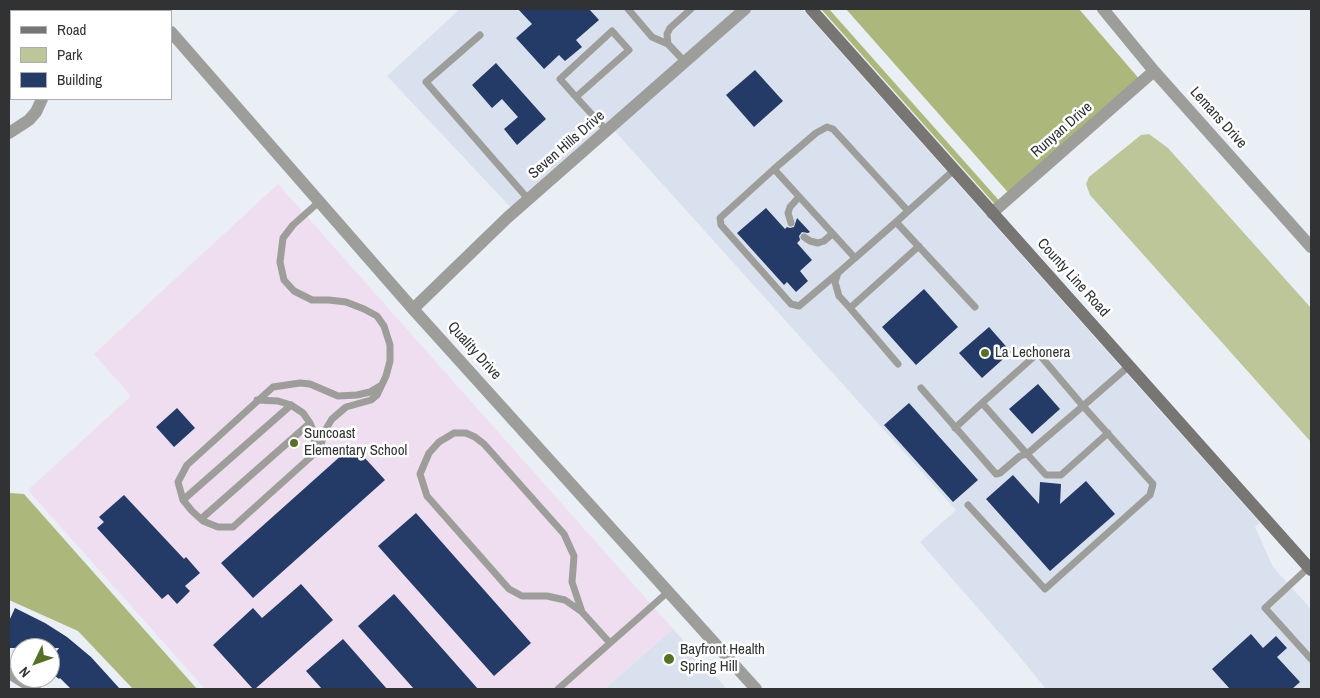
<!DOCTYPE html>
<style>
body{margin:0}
#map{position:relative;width:1320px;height:698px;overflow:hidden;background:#eaeef5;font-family:"Archivo Narrow",sans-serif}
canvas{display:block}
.frame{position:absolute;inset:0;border:10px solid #303234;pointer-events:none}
.legend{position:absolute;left:10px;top:10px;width:162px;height:90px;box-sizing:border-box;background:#fff;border:1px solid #acadae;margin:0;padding:6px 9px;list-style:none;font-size:15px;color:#303234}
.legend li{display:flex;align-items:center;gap:10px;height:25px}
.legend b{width:25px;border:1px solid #acadae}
.north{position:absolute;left:10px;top:638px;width:50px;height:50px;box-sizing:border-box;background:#fff;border:1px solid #acadae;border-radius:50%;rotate:228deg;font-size:14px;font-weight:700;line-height:20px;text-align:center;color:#303234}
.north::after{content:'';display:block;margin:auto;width:18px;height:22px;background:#557125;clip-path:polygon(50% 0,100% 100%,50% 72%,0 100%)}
</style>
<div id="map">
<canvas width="1320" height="698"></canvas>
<div class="frame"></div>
<ul class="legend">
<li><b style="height:6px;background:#777672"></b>Road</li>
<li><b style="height:14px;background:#bdc698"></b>Park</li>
<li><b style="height:14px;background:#243b68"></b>Building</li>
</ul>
<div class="north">N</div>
</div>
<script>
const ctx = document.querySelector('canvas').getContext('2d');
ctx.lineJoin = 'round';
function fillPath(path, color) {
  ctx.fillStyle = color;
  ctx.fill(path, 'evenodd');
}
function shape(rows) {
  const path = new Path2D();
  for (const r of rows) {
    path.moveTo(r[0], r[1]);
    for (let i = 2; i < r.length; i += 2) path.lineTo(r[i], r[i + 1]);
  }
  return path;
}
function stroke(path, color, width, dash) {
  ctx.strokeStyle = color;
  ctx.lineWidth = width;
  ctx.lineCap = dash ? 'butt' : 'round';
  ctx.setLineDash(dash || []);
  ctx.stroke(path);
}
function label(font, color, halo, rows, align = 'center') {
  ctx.font = font + ' "Archivo Narrow",sans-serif';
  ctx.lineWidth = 5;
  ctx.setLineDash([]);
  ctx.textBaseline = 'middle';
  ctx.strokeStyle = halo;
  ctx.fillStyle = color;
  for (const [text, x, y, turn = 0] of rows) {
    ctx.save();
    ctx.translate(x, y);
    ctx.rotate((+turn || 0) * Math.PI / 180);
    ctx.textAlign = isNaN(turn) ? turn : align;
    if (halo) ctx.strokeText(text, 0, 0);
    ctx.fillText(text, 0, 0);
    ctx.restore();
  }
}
fillPath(shape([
 [460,9,802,9,1260,523,1255,527,1273,567,1311,609,1311,689,1046,689,1010,645,920,542,956,510,612,128,516,213,387,76],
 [673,629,727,689,604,689]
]), '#dae1ee');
fillPath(shape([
 [278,184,673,629,604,689,205,689,28,490,131,396,94,354]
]), '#eedef0');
fillPath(shape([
 [1149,134,1168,148,1311,308,1311,442,1090,195,1086,184,1089,177,1141,135]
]), '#bdc698');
fillPath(shape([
 [821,9,829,9,1004,206,1000,210],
 [846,9,1079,9,1141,81,1013,198],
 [9,493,24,494,197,689,133,689,78,631,9,600]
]), '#acb87b');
fillPath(shape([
 [518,9,589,9,599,20,576,40,582,47,565,61,559,55,544,69,516,38,532,24],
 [496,63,546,119,517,145,504,129,518,117,502,99,492,108,472,85],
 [755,70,783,101,754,127,726,95],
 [766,208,785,229,787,227,790,228,794,227,797,218,810,232,808,233,802,232,799,236,800,240,797,243,812,260,800,271,808,281,796,292,787,282,784,285,737,233],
 [924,289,958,327,916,365,882,327],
 [989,327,1011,352,982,378,959,353],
 [1038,384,1060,409,1032,434,1009,409],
 [909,403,978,480,953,502,884,425],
 [177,408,195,428,174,447,156,427],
 [353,445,385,480,253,598,221,563],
 [1013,475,1039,504,1040,482,1061,484,1060,504,1086,481,1115,514,1050,571,986,499],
 [124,495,184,559,186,557,200,573,185,586,190,591,177,604,168,594,162,599,97,528,104,522,99,517],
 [416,513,531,643,494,676,378,546],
 [301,584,333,620,255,689,253,689,213,645,253,608,262,618],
 [394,594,478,689,414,689,358,626],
 [15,608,45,623,67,637,91,657,120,689,71,689,60,678,59,679,50,672,50,668,55,662,51,659,59,648,9,648,9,621],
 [1251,634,1263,648,1276,636,1287,648,1277,657,1300,682,1292,689,1230,689,1212,669],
 [343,639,387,689,322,689,306,671]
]), '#243b68');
stroke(shape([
 [628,9,652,37,668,44],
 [480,35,426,82,529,200],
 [685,62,668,44,667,34,670,28,691,9],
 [576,97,629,50,612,31,560,79,576,97,607,131],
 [774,169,720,218,721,225,791,304,799,306,838,273],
 [320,201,293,225,283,238,280,262,284,280,294,291,312,300,329,300,346,302,364,309,377,316,384,326,390,345,390,361,386,376,377,395,371,400,346,407,332,419,324,432,321,446,314,454,233,527,218,527,203,521,192,511,183,500,178,482,187,465,273,387,300,383,310,384,338,396,357,395,370,392,380,386],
 [908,211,833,129,827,127,816,133,774,169,855,258,896,222,954,170],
 [896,222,975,307],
 [791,223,788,213,790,207,799,197],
 [804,237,810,241,818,243,824,241,832,234],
 [855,258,838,273,835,282,839,296,850,308,919,246],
 [850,308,898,364],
 [921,388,996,474,1000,473,1020,456,1027,454,982,403,1038,353,1083,406,1027,454,1046,475,1061,475,1108,433],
 [257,400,278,401,291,405,303,413,310,423,315,435,314,453],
 [955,428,982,403],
 [454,433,466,433,475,437,484,444,564,534,574,556,572,582,582,612,565,600,547,596,522,596,509,589,427,496,420,474,429,453,439,442,454,433],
 [183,500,291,405],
 [968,505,1045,589,1150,495,1153,484,1083,406,1130,365],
 [201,519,310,423],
 [1309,567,1265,608,1311,659],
 [582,612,610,643],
 [558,689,669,591]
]), '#9d9d9a', 7);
stroke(shape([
 [1103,9,1154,71,1311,247],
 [9,25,11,27],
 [9,133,29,120,36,112,42,99],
 [992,213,1154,71],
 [413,309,507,218,745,9],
 [9,673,35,689]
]), '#9d9d9a', 12);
stroke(shape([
 [151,9,153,11],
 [171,32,413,309,756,689]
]), '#9d9d9a', 12);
stroke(shape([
 [811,9,1311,570]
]), '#777672', 12);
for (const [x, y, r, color] of [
 [985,353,5,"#557125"],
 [294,443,5,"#557125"],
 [669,659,6,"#557125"]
]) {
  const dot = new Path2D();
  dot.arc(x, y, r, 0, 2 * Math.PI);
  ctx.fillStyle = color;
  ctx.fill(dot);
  stroke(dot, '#fff', 2);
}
label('15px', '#303234', '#fff', [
 ["Lemans Drive",1218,118,48],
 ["Runyan Drive",1062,130,-41],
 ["Seven Hills Drive",567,145,-41],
 ["County Line Road",1073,278,48],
 ["Quality Drive",474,351,48]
]);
label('15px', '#303234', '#fff', [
 ["La Lechonera",995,353],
 ["Suncoast",304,434],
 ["Elementary School",304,451],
 ["Bayfront Health",680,650],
 ["Spring Hill",680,667]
], 'left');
</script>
